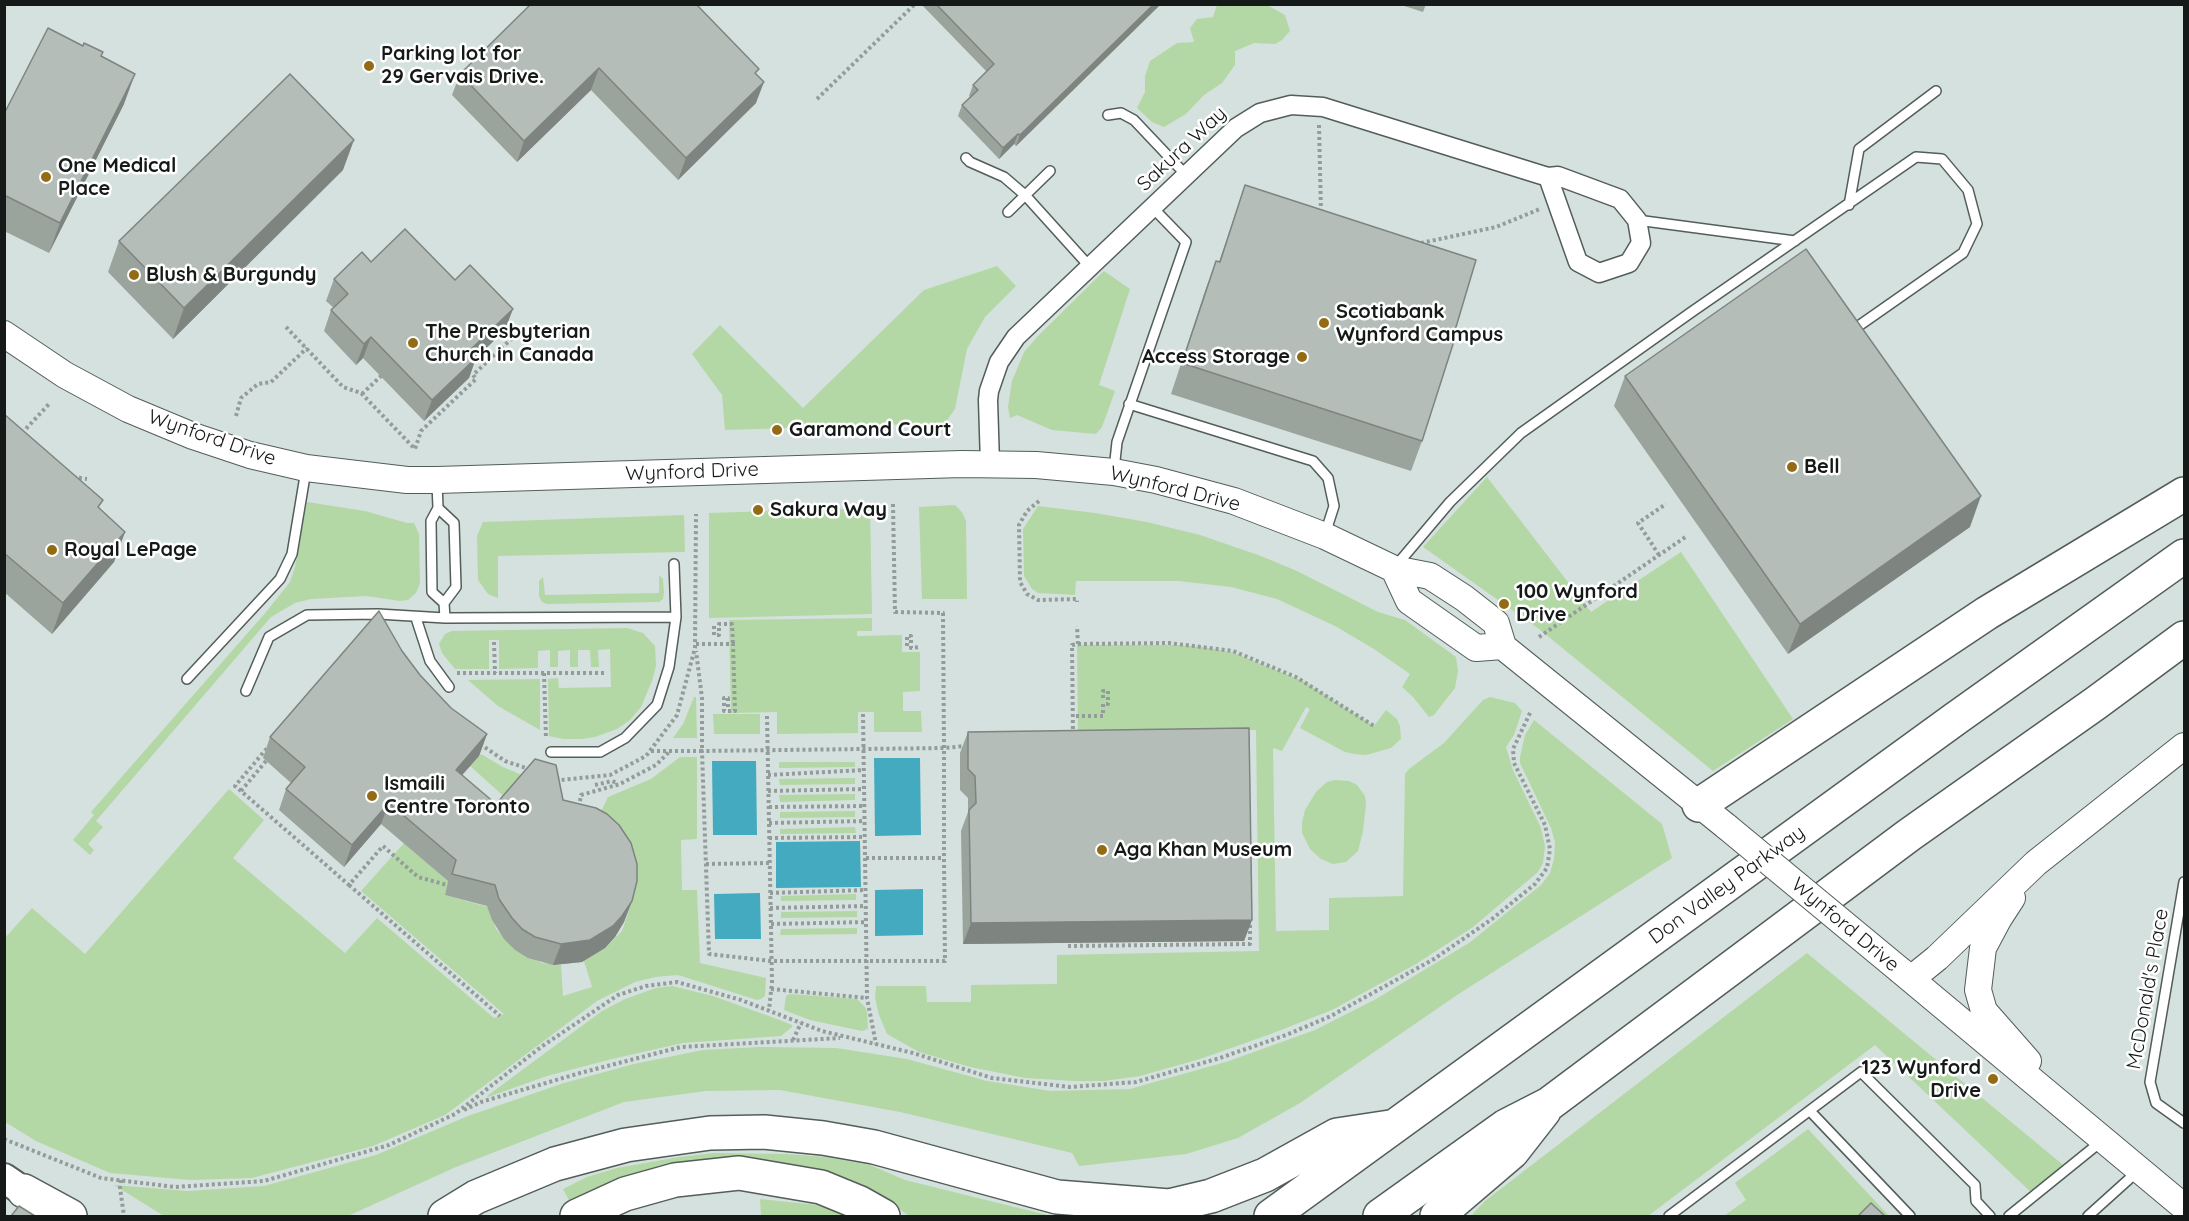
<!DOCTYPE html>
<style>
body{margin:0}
#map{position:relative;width:2189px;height:1221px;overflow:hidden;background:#d5e1de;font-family:Quicksand,sans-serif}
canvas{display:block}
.frame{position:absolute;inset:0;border:6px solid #151918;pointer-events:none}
</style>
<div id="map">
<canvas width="2189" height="1221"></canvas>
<div class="frame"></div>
</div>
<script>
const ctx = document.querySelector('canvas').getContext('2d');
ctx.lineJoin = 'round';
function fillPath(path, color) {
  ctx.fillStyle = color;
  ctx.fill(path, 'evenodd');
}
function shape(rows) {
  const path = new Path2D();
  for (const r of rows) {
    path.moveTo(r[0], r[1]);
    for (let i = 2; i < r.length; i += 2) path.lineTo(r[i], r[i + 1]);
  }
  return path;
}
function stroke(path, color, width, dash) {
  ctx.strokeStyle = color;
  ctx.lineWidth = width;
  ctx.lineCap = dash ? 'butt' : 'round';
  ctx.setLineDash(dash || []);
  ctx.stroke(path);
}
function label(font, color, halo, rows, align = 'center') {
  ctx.font = font + ' Quicksand,sans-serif';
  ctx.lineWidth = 5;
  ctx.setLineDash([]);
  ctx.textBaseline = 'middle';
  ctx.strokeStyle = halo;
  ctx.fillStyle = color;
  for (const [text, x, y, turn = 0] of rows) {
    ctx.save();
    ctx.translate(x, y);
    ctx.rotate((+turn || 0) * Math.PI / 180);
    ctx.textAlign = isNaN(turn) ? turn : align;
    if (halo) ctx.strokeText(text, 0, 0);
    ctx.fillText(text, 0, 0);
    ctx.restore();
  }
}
fillPath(shape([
 [1217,5,1267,5,1285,15,1290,31,1282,40,1275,44,1254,43,1235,51,1235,65,1222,83,1204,95,1186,114,1164,127,1152,122,1137,108,1145,92,1145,76,1150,61,1177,43,1194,42,1190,28,1197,19,1213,17],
 [997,266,1016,286,985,317,967,349,955,409,945,423,725,430,722,395,692,354,720,325,803,408,924,290],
 [1104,271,1130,289,1099,385,1115,391,1102,427,1096,434,1052,430,1017,415,1010,418,1008,407,1012,381,1024,352,1039,335],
 [1487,477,1591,612,1681,552,1793,719,1713,771,1539,629,1423,547],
 [307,502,365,511,407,523,414,523,419,534,420,583,416,593,408,600,400,601,366,596,311,599,295,603,271,617,96,821,103,827,88,844,94,850,90,855,73,840,94,815,91,812,266,612,290,582,295,567],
 [955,505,962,512,966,521,967,599,922,599,919,507],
 [1038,506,1095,513,1147,522,1200,535,1261,556,1297,571,1378,612,1405,620,1456,657,1458,671,1455,688,1434,715,1429,717,1413,697,1402,687,1410,674,1374,649,1335,626,1277,599,1231,587,1178,581,1076,581,1075,595,1038,593,1032,589,1024,576,1023,529],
 [870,508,872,614,709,618,709,513],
 [684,515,685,552,498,556,498,598,488,594,478,580,477,536,483,522],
 [659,575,663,579,664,592,663,599,659,602,547,604,542,602,539,596,539,581,543,577,545,595,659,593],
 [872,618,872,631,857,631,857,636,902,635,902,652,920,652,920,691,903,692,903,711,921,711,922,732,874,732,874,712,858,712,858,733,777,734,777,712,731,713,729,620],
 [627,628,643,633,655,646,656,666,652,681,641,707,630,720,617,729,595,737,582,739,563,739,549,736,548,679,558,678,559,688,611,687,610,649,598,650,599,667,591,667,590,650,578,650,578,667,570,667,570,650,558,651,558,667,550,667,550,650,538,651,538,668,499,669,499,640,489,640,489,669,455,669,442,653,439,644,445,634,452,631],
 [1077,645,1175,645,1203,647,1234,653,1303,681,1374,726,1386,710,1397,719,1400,726,1401,739,1391,748,1366,755,1354,754,1345,752,1300,728,1310,709,1306,707,1282,751,1273,748,1276,931,1329,930,1329,898,1403,896,1405,774,1409,769,1444,743,1483,700,1490,697,1515,703,1522,711,1514,735,1506,747,1513,770,1541,828,1545,846,1543,863,1538,872,1473,927,1416,964,1332,1010,1268,1035,1200,1059,1140,1076,1104,1081,1074,1081,1025,1078,970,1067,919,1052,887,1034,879,1015,875,998,876,986,926,986,927,1002,971,1002,971,985,1057,984,1057,955,1259,951,1256,730,1078,731],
 [540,679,540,730,498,706,468,680],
 [694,697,696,697,697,738,673,738,683,724],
 [713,714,760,714,760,734,714,734],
 [1534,720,1662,824,1672,858,1457,995,1300,1103,1238,1138,1186,1154,1079,1166,1072,1153,900,1112,780,1090,706,1091,624,1102,456,1167,348,1216,164,1216,114,1185,188,1191,264,1186,376,1155,468,1116,564,1083,634,1064,703,1050,760,1047,836,1048,907,1059,987,1081,1051,1091,1130,1089,1229,1061,1315,1030,1376,999,1469,943,1541,885,1550,873,1554,859,1555,842,1551,828,1520,763,1520,757,1525,735],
 [481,754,503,767,529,778,509,801,470,766],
 [680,757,697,757,697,839,681,840,682,890,697,890,700,963,766,978,765,996,761,999,757,1000,678,975,655,977,635,982,597,1001,445,1115,373,1146,252,1178,191,1180,110,1173,36,1141,5,1122,4,939,32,908,85,954,229,789,264,820,233,858,345,953,377,918,494,1018,504,1014,361,891,404,843,448,881,445,895,488,907,496,929,515,950,542,963,561,965,563,996,592,987,584,961,605,948,622,931,628,914,631,897,594,826,608,797,651,779],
 [779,762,855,762,855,767,779,768],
 [855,778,855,784,780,785,779,779],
 [1335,780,1349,781,1357,785,1365,796,1366,805,1363,831,1358,851,1346,862,1333,864,1321,859,1310,849,1302,833,1302,823,1305,810,1316,792,1327,782],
 [855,794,855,800,780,802,779,795],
 [855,811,855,817,780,818,780,812],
 [855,827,856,833,780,834,780,829],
 [856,894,856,900,781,901,781,896],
 [857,911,857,917,781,918,781,912],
 [857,928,857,934,780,935,781,929],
 [1807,953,2068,1169,2035,1196,1875,1045,1648,1216,1471,1216,1485,1201],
 [672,986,713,996,777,1019,792,1025,792,1027,781,1036,683,1043,612,1059,547,1076,488,1097,487,1096,602,1011,625,999,656,988],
 [790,994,857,999,865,1007,867,1012,868,1029,862,1031,810,1020,784,1010,786,996],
 [1808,1129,1889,1216,1724,1216,1746,1200,1735,1183],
 [714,1153,786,1154,826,1157,870,1165,905,1180,1051,1216,909,1216,890,1202,813,1172,572,1206,563,1189,587,1177,617,1168,679,1157],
 [760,1199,836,1207,848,1216,761,1216]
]), '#b3d8a5');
fillPath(shape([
 [874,758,920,758,921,835,875,836],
 [712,761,756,761,757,835,713,835],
 [860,841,861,887,776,888,776,842],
 [923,889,923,935,875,936,875,890],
 [760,893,761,939,715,939,714,894]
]), '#44aabf');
const lane = shape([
 [1108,115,1121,113,1134,120,1186,175],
 [966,158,970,162,1004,177,1025,195,1090,267],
 [1849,205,1859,149,1936,91],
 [1008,212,1050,171],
 [1637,220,1795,241],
 [1129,404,1313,461,1328,478,1334,506,1325,534],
 [1114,470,1117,442,1186,242,1152,207],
 [437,483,438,508,431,521,432,592,444,603],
 [1395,567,1450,502,1521,433,1693,311,1916,157,1942,159,1968,190,1977,224,1963,253,1860,325],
 [416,618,430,661,449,687],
 [445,618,676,617,674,564],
 [187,679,280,579,292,554,306,470],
 [246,691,269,637,307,615,378,614,445,618,444,603,456,587,454,523,438,508],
 [551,752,600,752,625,738,657,705,669,667,676,617],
 [2184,882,2150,1082,2156,1103,2184,1123],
 [1810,1111,1910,1216],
 [1669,1216,1861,1072,1975,1185,1976,1201,1990,1216],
 [2009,1216,2103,1140],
 [2088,1216,2138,1171]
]);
const street = shape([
 [990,464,988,400,989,391,999,362,1016,337,1236,128,1260,113,1291,105,1323,107,1548,177,1578,262,1599,273,1629,263,1641,243,1637,220,1620,199,1558,176,1548,177]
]);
const secondary = shape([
 [4,334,65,375,128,409,193,436,250,455,306,468,407,480,437,480,962,464,1036,465,1114,472,1156,480,1234,501,1325,536,1394,569,1430,576,1464,598,1496,623,1503,646,1506,649,1727,827],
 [1394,569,1409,601,1476,648,1503,646],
 [2012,898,1999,918,1983,948,1978,990,1984,1011,2028,1061],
 [1901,971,2184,1207],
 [1911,979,1937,958,2036,863,2184,746]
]);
const primary = shape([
 [4,1178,42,1204]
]);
const highway = shape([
 [1699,805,1987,613,2184,494],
 [24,1191,70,1216],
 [445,1216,476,1197,555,1164,626,1145,710,1133,764,1132,823,1138,874,1147,1057,1197,1169,1206,1211,1196,1265,1175,1337,1135,1390,1127],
 [577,1216,625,1194,675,1180,739,1173,821,1187,860,1203,883,1216],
 [1271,1216,1955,719,2184,556],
 [1380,1216,1506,1126,1549,1104,1909,835,2096,703,2184,638],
 [1437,1216,1512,1152,1544,1111]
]);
stroke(lane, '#535d5a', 12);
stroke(street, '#535d5a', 21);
stroke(secondary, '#535d5a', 28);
stroke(primary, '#535d5a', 32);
stroke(highway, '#535d5a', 36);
stroke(shape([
 [817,99,915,4],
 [1319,125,1321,213],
 [1421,243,1496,227,1540,209],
 [286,327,343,387,361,393,415,449,421,431,476,379,473,375,524,327],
 [362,394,381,376],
 [236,416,241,398,258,384,271,382,307,348],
 [22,433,50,403],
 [73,477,87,479],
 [1039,501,1027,511,1019,525,1020,582,1027,594,1038,600,1077,599,1077,602],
 [893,504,895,612,943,613,944,748,944,858,945,961,771,961,709,954,702,751,944,748,965,746],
 [1659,555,1638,523,1666,504],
 [714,626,714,635,719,635,719,624,732,624,733,644],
 [1539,637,1687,536],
 [494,642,495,673],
 [696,644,733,644,735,711,724,711,724,698,728,698,728,707],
 [1078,644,1169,643,1233,651,1296,677,1374,726],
 [907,646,907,636,911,636,911,648,920,647],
 [457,673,604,673],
 [544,673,546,738],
 [863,714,867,998,876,1044],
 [767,716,772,982,769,1010],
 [1076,716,1103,716,1103,704,1108,704,1108,691,1103,691,1103,701],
 [1073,735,1072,645,1078,644,1077,626],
 [480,744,505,761,529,769],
 [651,751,702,751,702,698,696,651],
 [266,761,241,791,349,885,383,846,418,877,447,885],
 [768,775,864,770],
 [556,778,561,780,610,775,646,756,677,715,695,648,696,514],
 [595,785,612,781,617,783],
 [241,791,235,786,268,747],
 [768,791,864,789],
 [579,807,581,795,620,784,656,765,670,751],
 [769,807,865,806],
 [769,823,865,821],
 [769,838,865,837],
 [866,858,944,858],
 [706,864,770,863],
 [349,885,500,1016],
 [770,893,866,890],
 [770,908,866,906],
 [771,924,867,922],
 [1068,946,1250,944,1250,922],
 [771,989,867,998],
 [793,1040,801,1023],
 [464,1110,481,1102,580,1073,681,1047,840,1038],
 [4,1139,101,1178,175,1187,264,1181,389,1145,455,1114,541,1047,618,995,646,986,677,982,741,1000,822,1031,913,1053,992,1078,1070,1087,1136,1082,1220,1058,1286,1035,1331,1016,1434,959,1492,919,1535,884,1547,868,1550,849,1545,825,1514,763,1513,749,1531,711],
 [121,1180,120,1188,124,1216]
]), '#939c9a', 4, [3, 3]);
stroke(lane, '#fff', 9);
stroke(street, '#fff', 18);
stroke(secondary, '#fff', 26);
stroke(primary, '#fff', 28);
stroke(highway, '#fff', 33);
const secondaryBridge = shape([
 [1727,827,1901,971]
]);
stroke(secondaryBridge, '#535d5a', 28, []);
stroke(secondaryBridge, '#fff', 26);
fillPath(shape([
 [531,4,757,75,756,103,678,180,591,90,517,162,452,95,460,74],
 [921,4,1161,4,1016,146,1014,144,999,159,958,116,962,105,970,97,969,96,973,85,987,72],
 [1398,4,1426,4,1423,12],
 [101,56,124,104,49,253,4,231,4,114],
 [343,170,173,339,108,272,119,241],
 [1245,185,1422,441,1411,471,1171,394,1205,291,1216,261,1219,262],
 [371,262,505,330,476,358,469,378,424,421,363,358,356,365,324,331,331,310,334,308,326,301,334,279],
 [1625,376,1970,527,1788,654,1614,406],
 [4,414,100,509,125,532,114,562,52,634,4,592],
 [402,651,420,675,451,708,487,734,479,756,462,775,496,804,563,800,632,901,624,922,615,937,605,948,582,962,553,965,528,958,515,950,504,939,492,920,487,906,445,895,448,881,381,824,344,867,279,810,286,789,291,783,263,758,270,737],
 [968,732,1252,920,1244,941,963,944,961,831,968,812,968,798,960,790,960,753]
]), '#9ba39d');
fillPath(shape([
 [1154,4,1161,4,1016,146,1020,135],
 [599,68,591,90,517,162,524,141],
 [135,74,124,104,49,253,60,223],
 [764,82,756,103,678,180,686,158],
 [1018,134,1014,144,999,159,1003,148],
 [354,140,343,170,173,339,184,308],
 [513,309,505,330,476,358,469,378,424,421,432,400,470,350],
 [371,337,363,358,356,365,364,344],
 [1981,496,1970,527,1788,654,1800,624],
 [125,532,114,562,52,634,63,603],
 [487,734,479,756,448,791,456,770],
 [389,803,381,824,344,867,352,845],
 [632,901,624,922,615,937,605,948,582,962,553,965,561,944],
 [1252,920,1244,941,963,944,971,923]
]), '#7e8480');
const building = shape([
 [531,4,696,4,759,69,755,73,764,82,686,158,599,68,524,141,460,74,531,4],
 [936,4,1154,4,1020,135,1018,134,1003,148,962,105,978,90,973,85,994,64,936,4],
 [48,28,83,46,84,43,103,52,101,56,135,74,60,223,4,195,4,114,48,28],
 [290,74,354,140,184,308,119,241,290,74],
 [1245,185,1476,260,1453,337,1455,338,1422,441,1182,363,1216,261,1220,262,1245,185],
 [405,229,455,280,470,265,513,309,470,350,477,357,432,400,371,337,364,344,331,310,348,294,334,279,362,252,371,262,405,229],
 [1806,249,1981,496,1800,624,1625,376,1806,249],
 [4,414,103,500,98,507,125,532,63,603,4,553,4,414],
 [379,611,402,651,420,675,451,708,487,734,456,770,496,804,535,759,556,765,563,800,596,808,607,814,619,825,631,843,637,864,637,881,632,901,622,916,613,926,590,940,561,944,535,937,522,929,512,918,499,899,495,885,452,874,456,860,389,803,352,845,286,789,305,767,270,737,379,611],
 [1249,728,1252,920,971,923,969,810,976,803,975,776,968,769,968,732,1249,728],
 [1871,1203,1885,1216,1858,1216,1871,1203],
 [19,1206,35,1216,11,1216,19,1206]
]);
fillPath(building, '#b4bdb7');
stroke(building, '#7e8480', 1.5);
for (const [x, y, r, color] of [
 [369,66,6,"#946b15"],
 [46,177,6,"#946b15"],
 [134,275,6,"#946b15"],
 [1324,323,6,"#946b15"],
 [413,343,6,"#946b15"],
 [1302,357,6,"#946b15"],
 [777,430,6,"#946b15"],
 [1792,467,6,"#946b15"],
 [758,510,6,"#946b15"],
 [52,550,6,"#946b15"],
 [1504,604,6,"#946b15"],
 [372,796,6,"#946b15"],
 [1102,850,6,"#946b15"],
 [1993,1079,6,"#946b15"]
]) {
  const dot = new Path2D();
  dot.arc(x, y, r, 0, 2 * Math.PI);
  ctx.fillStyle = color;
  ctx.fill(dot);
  stroke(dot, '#fff', 2);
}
label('bold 20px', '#151918', '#fff', [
 ["Parking lot for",381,54],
 ["29 Gervais Drive.",381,77],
 ["One Medical",58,166],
 ["Place",58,189],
 ["Blush & Burgundy",146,275],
 ["Scotiabank",1336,312],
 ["Wynford Campus",1336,335],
 ["The Presbyterian",425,332],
 ["Church in Canada",425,355],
 ["Access Storage",1290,357,"right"],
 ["Garamond Court",789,430],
 ["Bell",1804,467],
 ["Sakura Way",770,510],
 ["Royal LePage",64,550],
 ["100 Wynford",1516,592],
 ["Drive",1516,615],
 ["Ismaili",384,784],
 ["Centre Toronto",384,807],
 ["Aga Khan Museum",1114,850],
 ["123 Wynford",1981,1068,"right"],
 ["Drive",1981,1091,"right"]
], 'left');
label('20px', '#151918', '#fff', [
 ["Sakura Way",1182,149,-43],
 ["Wynford Drive",212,438,19],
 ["Wynford Drive",692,472,-2],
 ["Wynford Drive",1175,489,14],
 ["Don Valley Parkway",1727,885,-36],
 ["Wynford Drive",1845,925,40],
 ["McDonald's Place",2148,989,-80]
]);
</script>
